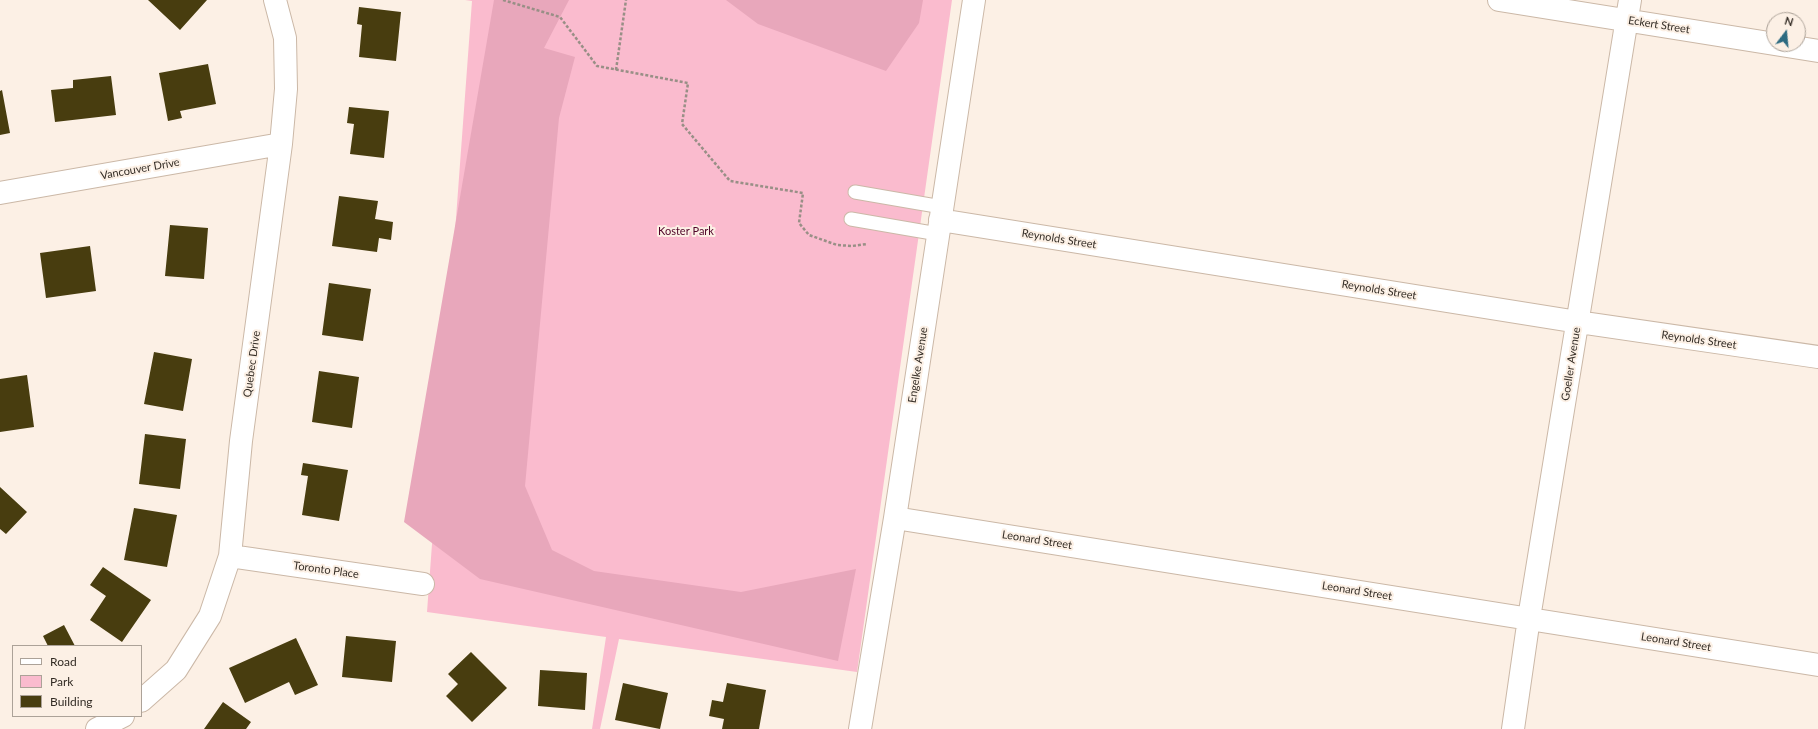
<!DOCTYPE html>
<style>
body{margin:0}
#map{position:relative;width:1818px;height:729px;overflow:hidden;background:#fcf0e5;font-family:Lato,sans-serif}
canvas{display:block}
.legend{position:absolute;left:12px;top:645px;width:130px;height:72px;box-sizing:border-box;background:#fcf0e5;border:1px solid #aca298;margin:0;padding:5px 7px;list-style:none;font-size:12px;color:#332c25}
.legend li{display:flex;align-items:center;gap:8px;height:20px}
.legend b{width:20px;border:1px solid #aca298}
.north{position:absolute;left:1766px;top:12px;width:40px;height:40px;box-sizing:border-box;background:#fcf0e5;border:1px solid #aca298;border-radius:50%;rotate:16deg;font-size:11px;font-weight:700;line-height:16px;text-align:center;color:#332c25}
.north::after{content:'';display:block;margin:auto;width:14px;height:18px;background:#2d6b81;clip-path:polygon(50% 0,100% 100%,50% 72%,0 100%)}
</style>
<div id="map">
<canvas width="1818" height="729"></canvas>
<ul class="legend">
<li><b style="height:5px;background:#fff"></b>Road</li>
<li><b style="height:11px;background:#fabbce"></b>Park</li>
<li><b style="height:11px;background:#483d0f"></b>Building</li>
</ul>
<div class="north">N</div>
</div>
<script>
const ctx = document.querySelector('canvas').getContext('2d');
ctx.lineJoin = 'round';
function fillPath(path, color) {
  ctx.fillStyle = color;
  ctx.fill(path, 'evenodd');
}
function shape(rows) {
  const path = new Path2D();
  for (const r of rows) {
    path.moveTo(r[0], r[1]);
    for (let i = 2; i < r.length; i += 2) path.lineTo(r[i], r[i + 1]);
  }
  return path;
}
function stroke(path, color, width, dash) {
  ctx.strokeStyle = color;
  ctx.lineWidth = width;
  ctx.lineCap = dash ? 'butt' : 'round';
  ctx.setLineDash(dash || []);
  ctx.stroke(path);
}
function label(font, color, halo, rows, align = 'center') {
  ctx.font = font + ' Lato,sans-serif';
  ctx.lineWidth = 4;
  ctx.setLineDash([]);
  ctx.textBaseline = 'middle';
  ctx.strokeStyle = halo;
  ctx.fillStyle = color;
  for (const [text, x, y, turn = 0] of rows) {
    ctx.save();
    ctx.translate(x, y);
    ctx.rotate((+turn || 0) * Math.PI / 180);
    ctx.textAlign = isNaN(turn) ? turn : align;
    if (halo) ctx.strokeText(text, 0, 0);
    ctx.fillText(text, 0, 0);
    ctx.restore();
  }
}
fillPath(shape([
 [465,0,952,0,857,672,619,639,600,729,592,729,606,637,427,612,472,1]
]), '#fabbce');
fillPath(shape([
 [494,0,569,0,544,48,575,57,559,118,525,486,552,550,594,571,741,592,856,569,838,661,480,579,404,522],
 [726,0,923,0,919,23,886,71,758,24]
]), '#e8a7bb');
fillPath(shape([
 [148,0,207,0,180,30],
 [359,7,401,12,396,61,359,57,362,25,357,24],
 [208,64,216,104,180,111,182,118,168,121,159,73],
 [111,76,116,115,55,122,51,90,73,88,73,80],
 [2,90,10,133,0,135,0,91],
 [349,107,389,111,384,158,350,154,354,124,347,123],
 [339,196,378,201,375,219,393,222,391,240,379,238,377,252,332,246],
 [170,225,208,228,204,279,165,276],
 [90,246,96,291,46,298,40,253],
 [329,283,371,289,363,341,322,335],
 [154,352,192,359,183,411,144,404],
 [319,371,359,377,352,428,312,422],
 [27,375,34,427,0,432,0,379],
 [145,434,186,439,180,489,139,484],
 [303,463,348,470,339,521,302,515,308,476,301,475],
 [0,487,27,512,6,534,0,529],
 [134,508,177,515,167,567,124,560],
 [103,567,151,600,122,642,90,620,106,596,90,585],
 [64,625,75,646,48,646,43,636],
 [346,636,396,641,392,682,342,677],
 [296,638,318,685,295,695,289,682,245,703,229,668],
 [471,652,507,688,472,722,446,696,458,684,448,674],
 [540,670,587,673,585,710,538,706],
 [623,683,668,693,660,729,615,720],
 [727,683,766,690,759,729,722,729,724,719,709,716,712,700,723,702],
 [223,702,251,722,246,729,204,729]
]), '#483d0f');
const service = shape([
 [855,192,942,207],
 [851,219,938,234]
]);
const minor = shape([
 [1499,0,1818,51],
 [0,193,281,144],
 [940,220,1578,322,1818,357],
 [895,518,1818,665],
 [230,556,423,584],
 [141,701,176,670,210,616,230,556,241,441,281,144,286,89,285,38,275,0],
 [97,729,123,716],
 [860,729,895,518,974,0],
 [1513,729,1529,618,1630,0]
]);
stroke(service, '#cbb8a7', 15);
stroke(minor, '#cbb8a7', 24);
stroke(shape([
 [503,0,560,17,597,66,688,83,682,124,730,181,803,193,799,223,809,235,837,245,852,246,867,244],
 [616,70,626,0]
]), '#988f86', 2.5, [3, 2]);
stroke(service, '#fff', 13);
stroke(minor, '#fff', 22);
label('11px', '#332c25', '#fcf0e5', [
 ["Eckert Street",1659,25,9],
 ["Vancouver Drive",140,169,-10],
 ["Reynolds Street",1059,239,9],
 ["Reynolds Street",1379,290,9],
 ["Reynolds Street",1699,340,8],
 ["Quebec Drive",252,364,-82],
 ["Goeller Avenue",1571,364,-81],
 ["Engelke Avenue",918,365,-81],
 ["Leonard Street",1037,540,9],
 ["Toronto Place",326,570,8],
 ["Leonard Street",1357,591,9],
 ["Leonard Street",1676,642,9]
]);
label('11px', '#4f0328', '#fcf0e5', [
 ["Koster Park",686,231]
]);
</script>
